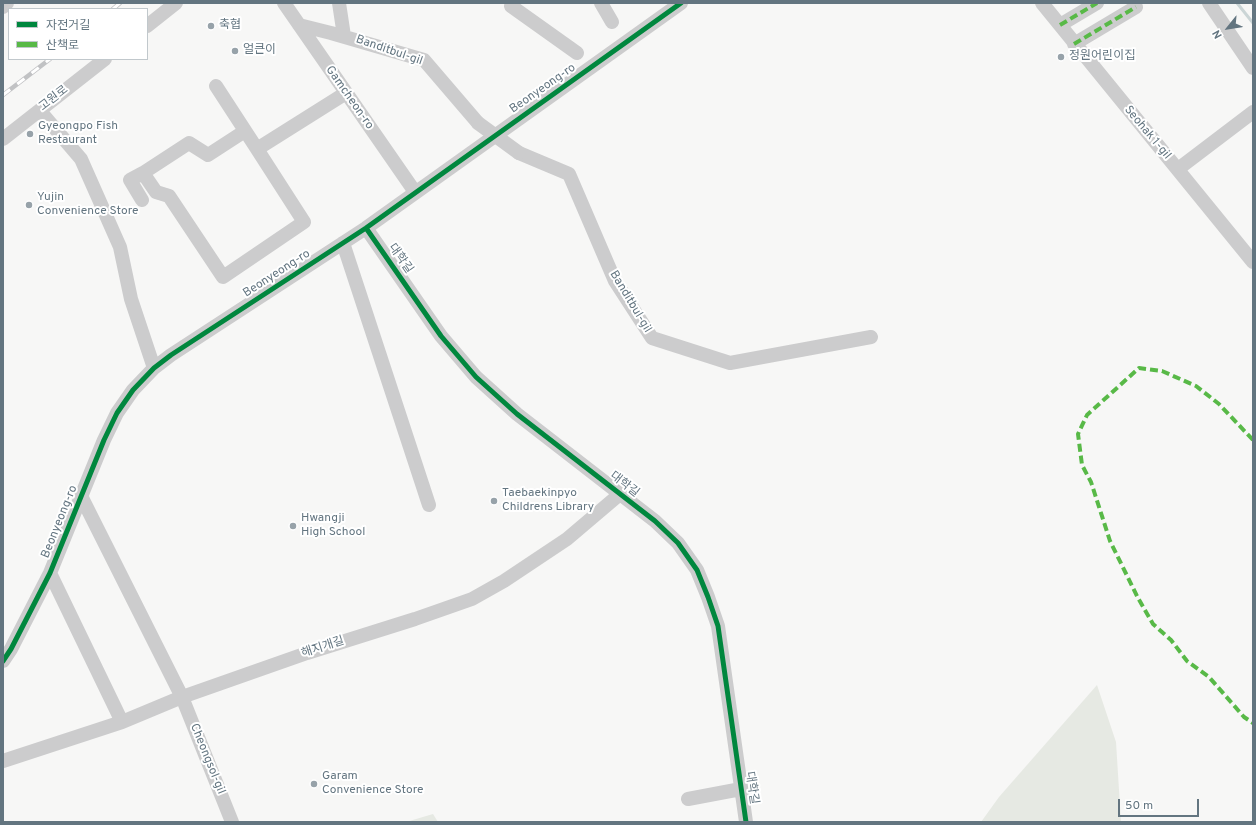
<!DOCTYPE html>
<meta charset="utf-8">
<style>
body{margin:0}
#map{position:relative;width:1256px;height:825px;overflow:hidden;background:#f7f7f6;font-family:Overpass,"Noto Sans KR",sans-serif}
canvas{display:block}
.frame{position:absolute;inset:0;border:4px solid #637580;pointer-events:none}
.legend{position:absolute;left:8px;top:8px;width:140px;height:52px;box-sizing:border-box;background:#fff;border:1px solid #c1c8cc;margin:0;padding:5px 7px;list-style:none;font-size:12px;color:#637580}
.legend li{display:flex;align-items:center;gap:8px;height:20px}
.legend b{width:20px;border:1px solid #c1c8cc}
.north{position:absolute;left:1208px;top:8px;width:40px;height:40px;-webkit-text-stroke:3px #fff;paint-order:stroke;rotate:240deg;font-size:11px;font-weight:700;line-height:16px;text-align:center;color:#637580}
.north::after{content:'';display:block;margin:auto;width:14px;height:18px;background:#637580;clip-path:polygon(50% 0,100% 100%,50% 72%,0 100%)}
.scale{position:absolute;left:1118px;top:799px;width:81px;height:18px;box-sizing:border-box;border:2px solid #637580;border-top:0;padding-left:5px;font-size:12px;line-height:14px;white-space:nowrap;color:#637580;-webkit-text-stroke:3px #fff;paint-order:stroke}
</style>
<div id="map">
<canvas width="1256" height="825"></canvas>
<div class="frame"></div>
<ul class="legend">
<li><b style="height:5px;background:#00873e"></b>자전거길</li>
<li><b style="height:5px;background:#58b947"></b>산책로</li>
</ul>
<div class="north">N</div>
<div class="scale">50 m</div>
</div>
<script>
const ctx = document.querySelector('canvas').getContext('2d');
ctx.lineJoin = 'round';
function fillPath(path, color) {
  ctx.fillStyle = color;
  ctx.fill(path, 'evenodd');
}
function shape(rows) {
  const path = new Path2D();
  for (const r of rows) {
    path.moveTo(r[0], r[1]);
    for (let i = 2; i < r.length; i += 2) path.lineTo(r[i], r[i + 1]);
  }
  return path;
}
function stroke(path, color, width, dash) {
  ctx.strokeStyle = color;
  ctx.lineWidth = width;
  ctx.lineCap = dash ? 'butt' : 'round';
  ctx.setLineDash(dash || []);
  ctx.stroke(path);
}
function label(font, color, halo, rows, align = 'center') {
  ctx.font = font + ' Overpass,"Noto Sans KR",sans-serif';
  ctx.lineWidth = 4;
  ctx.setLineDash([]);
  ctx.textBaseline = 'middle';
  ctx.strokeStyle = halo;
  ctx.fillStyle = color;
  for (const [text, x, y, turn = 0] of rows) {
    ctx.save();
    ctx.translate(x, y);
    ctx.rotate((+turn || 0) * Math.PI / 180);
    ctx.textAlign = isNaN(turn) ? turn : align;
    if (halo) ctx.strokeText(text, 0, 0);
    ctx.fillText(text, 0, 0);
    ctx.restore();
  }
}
fillPath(shape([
 [1097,685,1116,742,1121,822,981,822,999,797],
 [433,814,438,822,406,822]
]), '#e6e9e3');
stroke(shape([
 [1237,3,1253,23]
]), '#cbd5d6', 3);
stroke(shape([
 [284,3,415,192],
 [339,3,344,36],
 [513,3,511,6,577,53],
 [601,3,612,22],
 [1042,3,1253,262],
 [1209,3,1253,68],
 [3,7,7,3],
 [299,25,331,33,424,60,478,123],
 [1060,25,1097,3],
 [147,26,176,3],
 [1074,44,1136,7],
 [216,86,257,149],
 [40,111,81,159,120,247,131,299,154,368],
 [245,131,208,155,189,143,143,173,156,192,169,196,223,277,304,222,257,149,346,93],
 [3,139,105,59],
 [519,153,569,174,615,281,652,338,730,363,871,337],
 [1178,169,1253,112],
 [142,200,130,180,143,173],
 [366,228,441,336,476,377,517,414,655,521,678,543,697,570,708,597,718,626,746,822],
 [343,243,429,505],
 [81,496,182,697,232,822],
 [50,573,122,722],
 [3,661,11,649,50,573,104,440,117,413,133,390,154,368,171,355,366,228,681,3],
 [3,761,122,722,182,697,307,653,415,619,472,599,504,581,567,539,620,494],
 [688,799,741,789]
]), '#cccccd', 14);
const rail = shape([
 [113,9,120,3],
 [3,95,50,59]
]);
stroke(rail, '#c1c2c4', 4.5);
stroke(rail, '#fff', 3, [9]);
stroke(shape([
 [478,123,519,153]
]), '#cccccd', 14);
stroke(shape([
 [1060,25,1097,3],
 [1074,44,1136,7],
 [1253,440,1219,404,1196,386,1162,371,1139,368,1087,415,1078,434,1082,465,1091,482,1110,541,1138,598,1153,624,1171,640,1187,661,1209,677,1244,717,1253,723]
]), '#58b947', 4, [8, 4]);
stroke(shape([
 [366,228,441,336,476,377,517,414,655,521,678,543,697,570,708,597,718,626,746,822],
 [3,661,11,649,50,573,104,440,117,413,133,390,154,368,171,355,366,228,681,3]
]), '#00873e', 5);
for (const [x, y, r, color] of [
 [211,26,4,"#97a2a9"],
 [235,51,4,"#97a2a9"],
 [1061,57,4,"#97a2a9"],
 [30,134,4,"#97a2a9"],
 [29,205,4,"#97a2a9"],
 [494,501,4,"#97a2a9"],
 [293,526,4,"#97a2a9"],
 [314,784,4,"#97a2a9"]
]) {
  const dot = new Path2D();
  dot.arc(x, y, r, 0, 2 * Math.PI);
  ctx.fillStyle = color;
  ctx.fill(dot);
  stroke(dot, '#fff', 1.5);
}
label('12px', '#637580', '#fff', [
 ["축협",219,26],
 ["얼큰이",243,51],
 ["정원어린이집",1069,57],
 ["Gyeongpo Fish",38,127],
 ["Restaurant",38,141],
 ["Yujin",37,198],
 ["Convenience Store",37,212],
 ["Taebaekinpyo",502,494],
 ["Childrens Library",502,508],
 ["Hwangji",301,519],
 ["High School",301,533],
 ["Garam",322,777],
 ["Convenience Store",322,791]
], 'left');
label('12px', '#637580', '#fff', [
 ["Banditbul-gil",389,51,19],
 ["Beonyeong-ro",543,89,-35],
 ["Gamcheon-ro",349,98,55],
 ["고원로",54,99,-38],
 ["Seohak 1-gil",1147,133,50],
 ["대학길",400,259,55],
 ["Beonyeong-ro",277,274,-33],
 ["Banditbul-gil",630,302,59],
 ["대학길",624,485,38],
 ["Beonyeong-ro",60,522,-68],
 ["해지개길",323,648,-18],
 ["Cheongsol-gil",207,759,68],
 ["대학길",751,788,82]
]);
</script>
